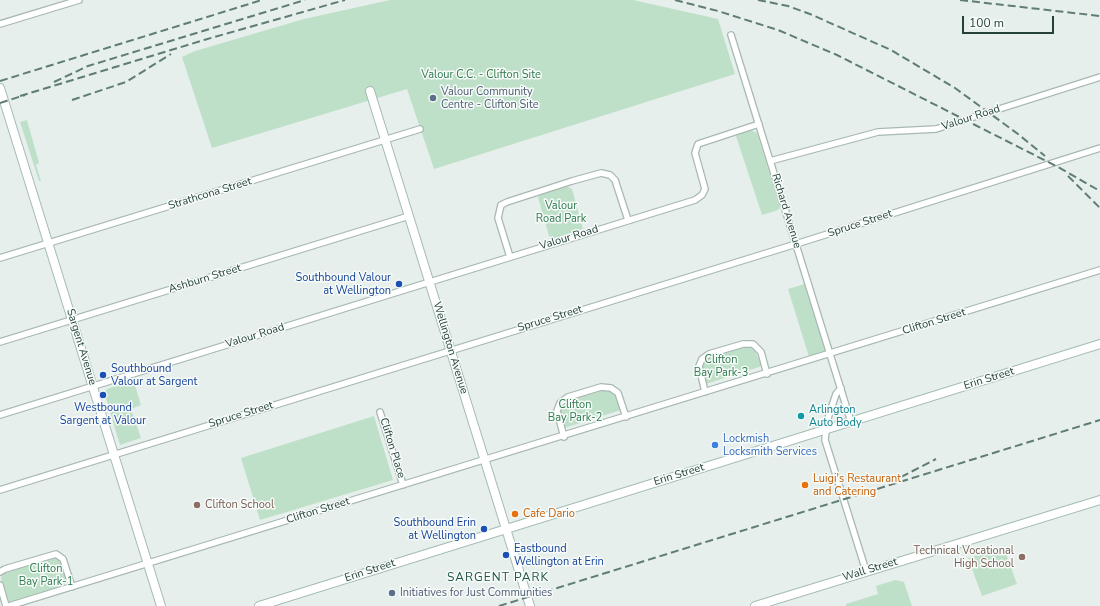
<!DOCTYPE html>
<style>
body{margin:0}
#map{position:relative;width:1100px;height:606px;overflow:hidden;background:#e6efeb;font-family:"Nunito Sans",sans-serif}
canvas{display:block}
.scale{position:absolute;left:962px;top:16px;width:92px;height:18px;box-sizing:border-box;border:2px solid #24423a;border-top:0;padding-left:5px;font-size:12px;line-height:14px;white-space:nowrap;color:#24423a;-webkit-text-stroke:3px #f7fbf9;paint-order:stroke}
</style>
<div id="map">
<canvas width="1100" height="606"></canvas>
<div class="scale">100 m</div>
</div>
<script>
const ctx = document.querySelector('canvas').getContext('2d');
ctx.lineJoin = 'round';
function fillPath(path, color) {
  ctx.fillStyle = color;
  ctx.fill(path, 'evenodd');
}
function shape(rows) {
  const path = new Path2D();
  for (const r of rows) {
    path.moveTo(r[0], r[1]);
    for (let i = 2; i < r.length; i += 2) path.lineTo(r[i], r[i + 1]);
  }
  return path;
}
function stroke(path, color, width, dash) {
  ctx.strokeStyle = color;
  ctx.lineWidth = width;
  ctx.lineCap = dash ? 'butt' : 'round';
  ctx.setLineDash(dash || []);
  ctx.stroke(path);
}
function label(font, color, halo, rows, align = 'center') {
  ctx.font = font + ' "Nunito Sans",sans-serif';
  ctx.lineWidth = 3;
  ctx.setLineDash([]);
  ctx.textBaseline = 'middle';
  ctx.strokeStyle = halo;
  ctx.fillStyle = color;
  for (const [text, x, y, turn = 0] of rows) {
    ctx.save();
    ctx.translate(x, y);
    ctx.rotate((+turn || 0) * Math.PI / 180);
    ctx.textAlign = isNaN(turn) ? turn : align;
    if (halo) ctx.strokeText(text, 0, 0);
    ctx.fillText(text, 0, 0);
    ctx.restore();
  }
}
fillPath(shape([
 [390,0,633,0,718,19,735,74,434,169,407,89,212,148,182,57,195,51,304,19],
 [27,120,39,163,36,165,41,181,39,181,20,122],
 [751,130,757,133,780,207,778,210,762,215,736,136,737,134],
 [567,186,572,189,583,229,553,239,549,236,538,197,541,194],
 [805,284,826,351,809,357,788,289],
 [743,346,754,349,762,366,706,384,702,367,705,361,710,357],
 [134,382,141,405,131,409,141,438,120,445,104,392,109,388],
 [602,390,609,391,614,394,621,410,564,428,560,413,564,403,570,399],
 [374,416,393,480,260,520,241,458],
 [1000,548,1005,551,1017,584,982,596,968,558],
 [52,557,60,560,67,579,63,587,11,603,8,602,1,578,3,574],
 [895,580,904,582,912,606,846,606,846,604,878,594,876,586]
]), '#bfe0c8');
const street = shape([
 [0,24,79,0],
 [731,35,851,422],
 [770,161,878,132,936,129,1100,77],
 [510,257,498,218,501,205,507,202,572,181,601,173,610,175,615,180,628,220],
 [0,258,420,129],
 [0,342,409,216],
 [841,388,836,394,827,421,825,440,866,571],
 [705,392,699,366,702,359,709,354,743,344,753,344,761,352,767,374],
 [380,412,403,485],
 [0,415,695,200,702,195,705,189,695,153,698,144,759,124],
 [564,437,557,411,560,403,568,397,601,387,611,388,618,393,626,417],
 [0,490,796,244,1100,148],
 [0,572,5,569,56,554,63,559,72,587],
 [0,585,6,606],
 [9,606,1100,270]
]);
const secondary = shape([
 [0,88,161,606],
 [370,91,530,606],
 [259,606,1100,344],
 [755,606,1100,500]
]);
stroke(street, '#a8b8b2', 8);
stroke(secondary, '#a4bbb3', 10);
stroke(street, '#fff', 5.5);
stroke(secondary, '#fff', 8);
stroke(shape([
 [675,0,718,11,778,30,837,55,1058,167,1100,191],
 [758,0,788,6,810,14,891,50,955,88,1018,134,1045,156],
 [960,0,1100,16],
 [0,81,262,0],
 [54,82,88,66,305,0],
 [20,96,204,40,345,0],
 [72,100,126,82,171,54],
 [0,103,25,95],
 [1068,176,1100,208],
 [901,477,936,459],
 [499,606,1100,420]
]), '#5f7d75', 2, [8, 4]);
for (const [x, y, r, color] of [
 [433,98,4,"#5c6f8a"],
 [399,284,4,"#1a4fb4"],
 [103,375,4,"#1a4fb4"],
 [103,395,4,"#1a4fb4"],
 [801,416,4,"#0f9aa8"],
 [715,445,4,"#3f7fe0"],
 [805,485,4,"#e8710a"],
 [197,505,4,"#8d6e63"],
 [515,514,4,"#e8710a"],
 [484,529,4,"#1a4fb4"],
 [506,555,4,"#1a4fb4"],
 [1022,557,4,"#8d6e63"],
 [392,593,4,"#5c6f8a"]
]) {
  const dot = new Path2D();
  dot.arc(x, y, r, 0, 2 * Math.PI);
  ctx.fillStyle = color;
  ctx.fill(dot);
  stroke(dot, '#f7fbf9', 1.5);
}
label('11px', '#2d7a4b', '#f7fbf9', [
 ["Valour C.C. - Clifton Site",481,75],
 ["Valour",561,206],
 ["Road Park",561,219],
 ["Clifton",721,360],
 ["Bay Park-3",721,373],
 ["Clifton",575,405],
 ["Bay Park-2",575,418],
 ["Clifton",46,569],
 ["Bay Park-1",46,582]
]);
label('11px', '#4e5e75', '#f7fbf9', [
 ["Valour Community",441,92],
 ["Centre - Clifton Site",441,105],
 ["Initiatives for Just Communities",400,593]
], 'left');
label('11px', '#24423a', '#f7fbf9', [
 ["Valour Road",971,118,-18],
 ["Strathcona Street",210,194,-17],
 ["Richard Avenue",786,211,73],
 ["Spruce Street",860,224,-18],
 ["Valour Road",569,238,-17],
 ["Ashburn Street",205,279,-17],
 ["Spruce Street",550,319,-17],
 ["Clifton Street",934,322,-17],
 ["Valour Road",255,336,-17],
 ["Sargent Avenue",81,347,73],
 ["Wellington Avenue",450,348,73],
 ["Erin Street",989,379,-17],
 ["Spruce Street",241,415,-17],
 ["Clifton Place",392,448,73],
 ["Erin Street",679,475,-17],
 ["Clifton Street",318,511,-17],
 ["Wall Street",870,570,-17],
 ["Erin Street",370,571,-18]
]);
label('11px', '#164399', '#f7fbf9', [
 ["Southbound Valour",391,278],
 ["at Wellington",391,291],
 ["Southbound",111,369,"left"],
 ["Valour at Sargent",111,382,"left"],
 ["Westbound",103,408,"center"],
 ["Sargent at Valour",103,421,"center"],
 ["Southbound Erin",476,523],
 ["at Wellington",476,536],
 ["Eastbound",514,549,"left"],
 ["Wellington at Erin",514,562,"left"]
], 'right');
label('11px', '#0d838f', '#f7fbf9', [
 ["Arlington",809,410],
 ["Auto Body",809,423]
], 'left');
label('11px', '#366cbe', '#f7fbf9', [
 ["Lockmish",723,439],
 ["Locksmith Services",723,452]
], 'left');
label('11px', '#c56008', '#f7fbf9', [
 ["Luigi's Restaurant",813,479],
 ["and Catering",813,492],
 ["Cafe Dario",523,514]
], 'left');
label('11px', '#785e54', '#f7fbf9', [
 ["Clifton School",205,505],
 ["Technical Vocational",1014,551,"right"],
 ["High School",1014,564,"right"]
], 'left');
ctx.letterSpacing = '1px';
label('12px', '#1f5548', '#f7fbf9', [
 ["SARGENT PARK",498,578]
]);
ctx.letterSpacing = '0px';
</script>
